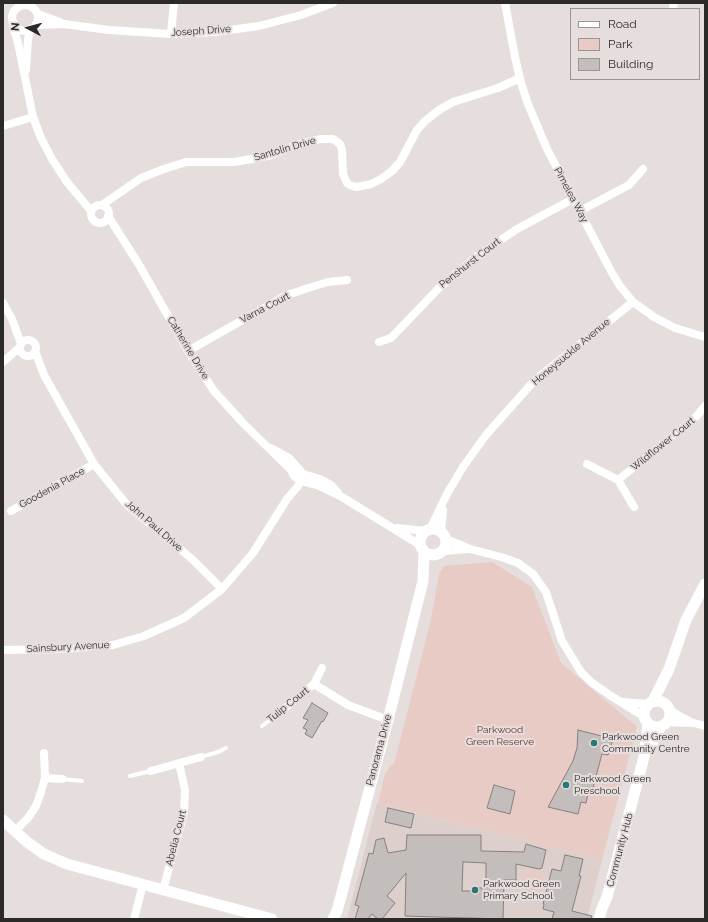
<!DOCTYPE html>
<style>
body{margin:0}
#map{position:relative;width:708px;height:922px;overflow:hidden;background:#e5dedd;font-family:Raleway,sans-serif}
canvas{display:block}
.frame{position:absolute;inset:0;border:4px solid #2c2a29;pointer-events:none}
.legend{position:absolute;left:570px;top:8px;width:130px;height:72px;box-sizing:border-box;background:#e5dedd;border:1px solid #9b9695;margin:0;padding:5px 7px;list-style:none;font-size:12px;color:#2c2a29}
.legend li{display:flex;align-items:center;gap:8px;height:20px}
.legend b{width:20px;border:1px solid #9b9695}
.north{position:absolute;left:8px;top:8px;width:40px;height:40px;-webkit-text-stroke:3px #e5dedd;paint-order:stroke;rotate:276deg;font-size:11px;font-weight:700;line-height:16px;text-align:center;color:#2c2a29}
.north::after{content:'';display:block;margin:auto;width:14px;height:18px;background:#2c2a29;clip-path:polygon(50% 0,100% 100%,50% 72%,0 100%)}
</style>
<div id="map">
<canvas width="708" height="922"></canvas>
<div class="frame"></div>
<ul class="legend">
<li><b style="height:5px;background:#fff"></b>Road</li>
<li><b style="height:11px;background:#e8cbc5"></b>Park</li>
<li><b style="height:11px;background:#c3bdbb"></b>Building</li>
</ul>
<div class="north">N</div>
</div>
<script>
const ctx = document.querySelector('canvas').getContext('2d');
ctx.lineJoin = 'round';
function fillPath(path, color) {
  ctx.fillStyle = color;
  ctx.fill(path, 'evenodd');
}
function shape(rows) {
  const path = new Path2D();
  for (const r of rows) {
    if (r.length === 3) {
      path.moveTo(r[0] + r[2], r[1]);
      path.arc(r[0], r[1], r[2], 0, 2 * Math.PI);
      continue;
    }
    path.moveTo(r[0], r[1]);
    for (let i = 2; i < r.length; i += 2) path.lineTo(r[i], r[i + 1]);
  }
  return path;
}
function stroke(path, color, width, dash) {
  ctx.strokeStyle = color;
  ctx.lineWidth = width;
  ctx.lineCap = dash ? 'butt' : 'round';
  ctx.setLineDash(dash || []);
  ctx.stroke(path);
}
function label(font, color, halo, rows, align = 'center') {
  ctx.font = font + ' Raleway,sans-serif';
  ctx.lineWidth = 4;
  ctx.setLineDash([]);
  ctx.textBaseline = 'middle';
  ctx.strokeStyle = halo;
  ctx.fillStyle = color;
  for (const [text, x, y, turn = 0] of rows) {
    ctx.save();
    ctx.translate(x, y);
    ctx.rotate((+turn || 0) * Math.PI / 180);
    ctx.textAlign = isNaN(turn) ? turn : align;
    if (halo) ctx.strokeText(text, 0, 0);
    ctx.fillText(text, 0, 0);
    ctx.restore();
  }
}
fillPath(shape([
 [377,803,602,860,587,919,347,919]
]), '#dccfcc');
fillPath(shape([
 [492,562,532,587,561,663,637,727,602,860,378,803,385,774,388,770,390,766,394,764,430,624,439,574,444,566],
 [526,868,546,876,540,893,520,885]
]), '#e8cbc5');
const building = shape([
 [312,703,328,713,323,722,322,721,312,738,305,734,307,730,303,728,308,720,303,718,312,703],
 [578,730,613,739,608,755,602,754,591,795,588,794,586,803,581,802,578,814,548,807,573,761,577,748,578,730],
 [494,785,515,791,510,814,487,808,494,785],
 [388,808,414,814,411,828,385,822,388,808],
 [407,835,481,835,481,851,524,852,526,844,546,850,542,868,539,869,516,864,516,880,504,880,503,919,405,916,406,873,387,896,395,903,382,919,378,919,372,914,368,919,355,919,359,906,355,905,361,883,369,853,373,854,376,840,384,838,388,853,406,850,407,835],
 [463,862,486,863,486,888,479,888,479,891,462,891,463,862],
 [565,855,583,859,579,876,581,876,572,911,592,916,591,919,552,919,554,912,543,909,544,904,543,904,552,869,561,871,565,855]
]);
fillPath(building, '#c3bdbb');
stroke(building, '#868180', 1);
stroke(shape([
 [262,726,279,713],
 [201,757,218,752,226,748],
 [130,776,151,771],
 [62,779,82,781]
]), '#fff', 4);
stroke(shape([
 [505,3,515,57,521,83,528,104,547,149,612,273,620,286,633,302,654,317,675,328,705,337],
 [25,18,13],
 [673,9,674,3],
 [38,14,60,22],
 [13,21,14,30,18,43,33,117,41,138,52,159,67,182,91,211],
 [36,25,64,24,109,30,171,34,215,32,259,26,301,15,333,3],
 [171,34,174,3],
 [26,70,28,39,31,29],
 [3,126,33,117],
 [100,214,9],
 [102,205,141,178,164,169,186,162,234,162,257,158,271,155,302,143,321,139,333,139,340,144,342,150,343,174,347,183,350,185,356,187,371,184,381,179,392,171,400,162,417,130,425,121,439,110,453,102,498,88,520,78],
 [580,211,629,185,643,169],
 [108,216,138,263,188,351,214,391,243,423,291,470,294,476,298,479,305,482,317,485,342,497,420,545],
 [3,303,12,319,21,344],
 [28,348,8],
 [379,342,391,338,439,288,477,256,517,229,573,199],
 [35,351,44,375,94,464,127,505,192,559,222,589],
 [188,351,285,296,305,289,328,282,347,280],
 [3,362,20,347],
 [271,448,289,458,303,474,320,479,331,485,338,493],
 [587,464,618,480,634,507],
 [618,480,696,417,705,406],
 [11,511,94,464],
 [397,528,426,531],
 [430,529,447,494,463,467,486,435,535,380,633,302],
 [441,531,443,510],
 [446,539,470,549,501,557,518,563,533,574,546,592,562,641,581,672,591,682,611,696,645,717],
 [443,551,469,549],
 [3,650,63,649,113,645,144,636,184,618,222,589,253,553,287,499,298,486,301,481,303,474],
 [314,684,348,705,388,720],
 [622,702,649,704],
 [669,710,691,722],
 [279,713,314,684,322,668],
 [667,722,694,723,705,726],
 [151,771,201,757],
 [45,778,62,779],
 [15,831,28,818,36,806,41,792,45,778,44,753],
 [163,890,184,813,185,790,179,763],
 [134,919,143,884]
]), '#fff', 8);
stroke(shape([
 [433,542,13],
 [653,701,669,669,686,620,705,584],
 [657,714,13],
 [648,751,661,726],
 [3,820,27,842,44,854,67,864,272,919],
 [333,919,337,911,388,720,423,581,424,552],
 [599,919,602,908,607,897,644,757,648,723]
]), '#fff', 11);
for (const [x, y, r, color] of [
 [594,743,4,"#2a7576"],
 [566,785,4,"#2a7576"],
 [475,890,4,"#2a7576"]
]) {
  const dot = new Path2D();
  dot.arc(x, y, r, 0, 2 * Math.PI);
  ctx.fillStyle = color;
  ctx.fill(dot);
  stroke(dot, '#e5dedd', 1.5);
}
label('10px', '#2c2a29', '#e5dedd', [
 ["Joseph Drive",201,31,-4],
 ["Santolin Drive",285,149,-16],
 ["Pimelea Way",571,195,62],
 ["Penshurst Court",470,263,-38],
 ["Varna Court",265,308,-28],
 ["Catherine Drive",188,348,59],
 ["Honeysuckle Avenue",571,352,-40],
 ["Wildflower Court",663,444,-39],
 ["Goodenia Place",52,488,-29],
 ["John Paul Drive",154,526,41],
 ["Sainsbury Avenue",68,647,-3],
 ["Tulip Court",288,705,-39],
 ["Panorama Drive",379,750,-75],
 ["Abelia Court",176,838,-76],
 ["Community Hub",620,850,-75]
]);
label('10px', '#6d3329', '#e5dedd', [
 ["Parkwood",500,730],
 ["Green Reserve",500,742]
]);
label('10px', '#2c2a29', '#e5dedd', [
 ["Parkwood Green",602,737],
 ["Community Centre",602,749],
 ["Parkwood Green",574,779],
 ["Preschool",574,791],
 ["Parkwood Green",483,884],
 ["Primary School",483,896]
], 'left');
</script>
